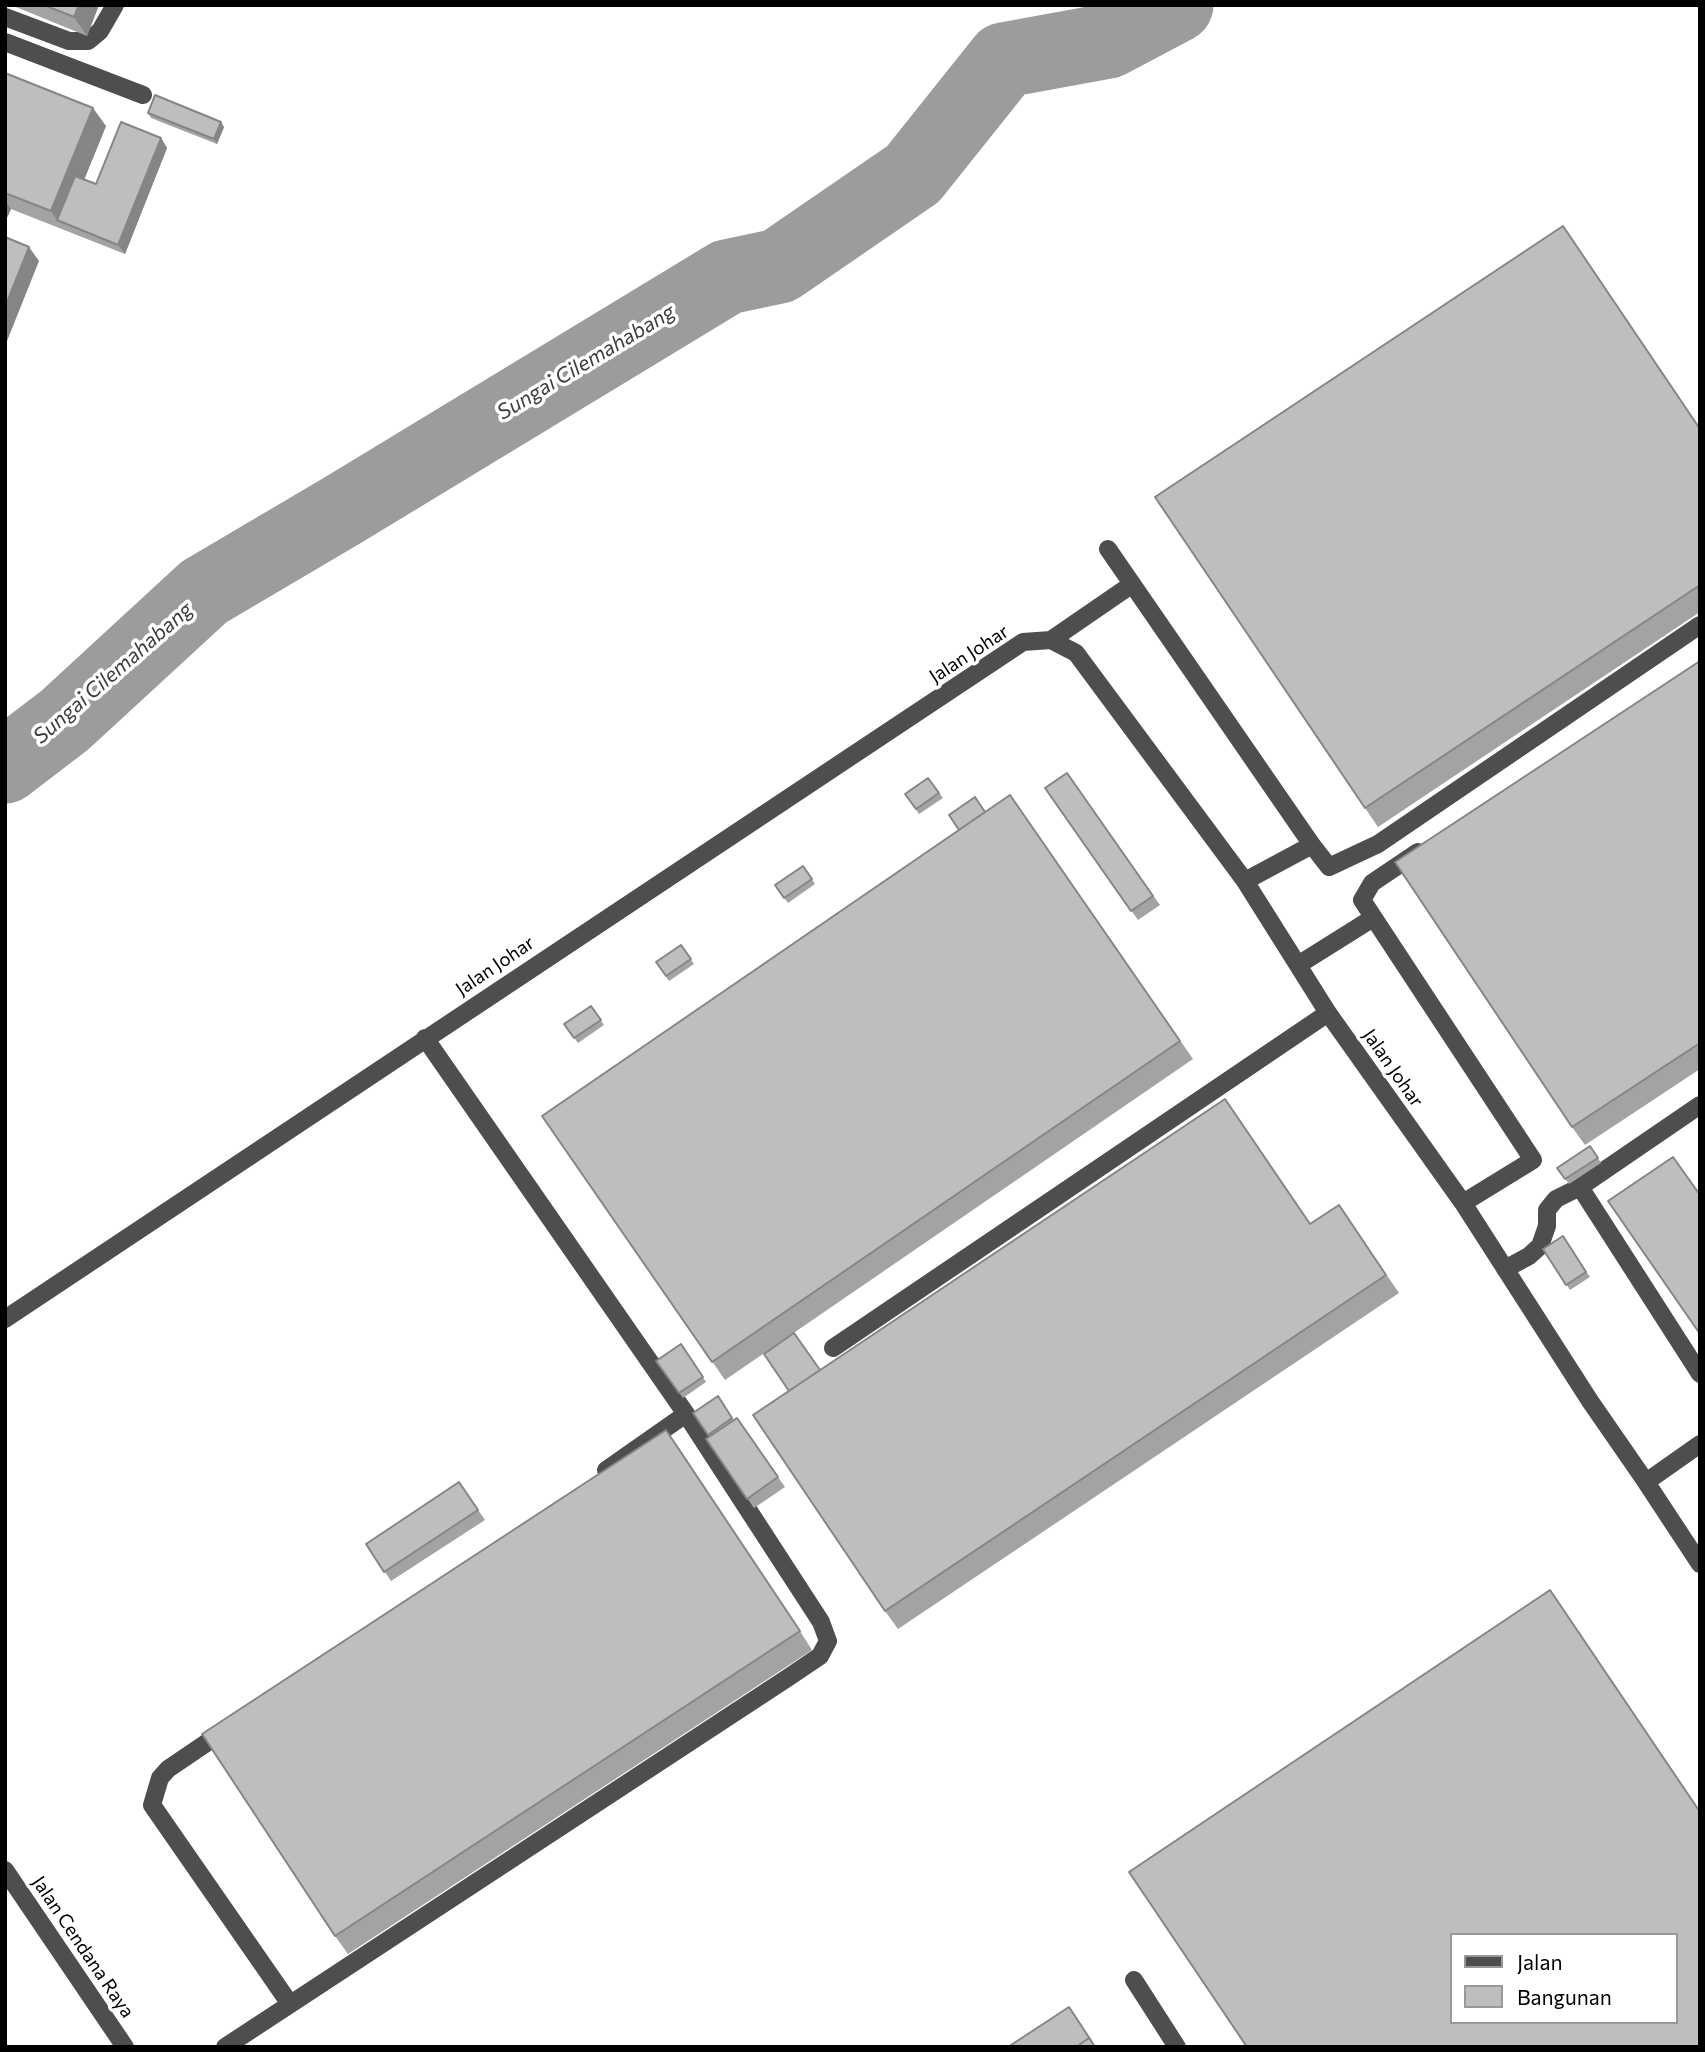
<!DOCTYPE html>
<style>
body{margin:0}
#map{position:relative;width:1705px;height:2052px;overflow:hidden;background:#fff;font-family:Commissioner,sans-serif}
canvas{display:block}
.frame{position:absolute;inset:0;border:7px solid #000;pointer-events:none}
.legend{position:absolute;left:1450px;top:1933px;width:228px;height:91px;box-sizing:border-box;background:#fff;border:2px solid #999;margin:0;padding:9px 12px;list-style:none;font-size:21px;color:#000}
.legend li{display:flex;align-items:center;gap:14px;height:35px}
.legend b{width:35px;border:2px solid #999}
</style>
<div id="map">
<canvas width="1705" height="2052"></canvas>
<div class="frame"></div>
<ul class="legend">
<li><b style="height:9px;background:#4e4e4e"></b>Jalan</li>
<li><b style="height:19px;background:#bebebe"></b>Bangunan</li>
</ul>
</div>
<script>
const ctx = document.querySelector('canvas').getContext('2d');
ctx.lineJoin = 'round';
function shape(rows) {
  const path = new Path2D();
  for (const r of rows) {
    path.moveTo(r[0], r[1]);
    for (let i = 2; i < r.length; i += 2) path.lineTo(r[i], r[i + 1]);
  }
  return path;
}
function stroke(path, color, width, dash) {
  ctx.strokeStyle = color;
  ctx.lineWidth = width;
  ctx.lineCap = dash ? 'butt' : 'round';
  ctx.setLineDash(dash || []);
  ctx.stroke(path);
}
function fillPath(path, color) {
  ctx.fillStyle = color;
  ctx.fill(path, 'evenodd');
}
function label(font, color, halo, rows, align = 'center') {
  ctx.font = font + ' Commissioner,sans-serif';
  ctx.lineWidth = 7;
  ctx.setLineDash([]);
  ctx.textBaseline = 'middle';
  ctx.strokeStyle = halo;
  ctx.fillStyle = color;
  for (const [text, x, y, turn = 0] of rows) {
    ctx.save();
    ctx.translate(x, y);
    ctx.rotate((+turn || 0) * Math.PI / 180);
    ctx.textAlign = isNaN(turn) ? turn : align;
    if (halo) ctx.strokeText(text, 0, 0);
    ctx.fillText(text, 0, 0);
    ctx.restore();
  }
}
stroke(shape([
 [5,766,65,720,204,592,343,510,727,277,779,266,913,174,1004,60,1108,41,1176,5]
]), '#9c9c9c', 75);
stroke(shape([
 [5,17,69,41,88,41,100,31,115,5],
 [5,42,143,95],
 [1108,549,1312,845],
 [1051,640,1131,585],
 [1418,852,1372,883,1362,900,1533,1160,1463,1203],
 [1245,881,1312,845,1329,867,1378,844,1700,625],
 [1298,965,1373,918],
 [1580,1187,1700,1374],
 [1505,1269,1529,1256,1540,1246,1547,1226,1547,1210,1556,1199,1580,1187,1700,1105],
 [5,1319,1023,642,1051,640,1076,653,1245,881,1328,1013,1463,1203,1590,1401,1646,1482,1700,1564],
 [833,1348,1328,1013],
 [606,1470,686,1414],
 [1646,1482,1700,1444],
 [227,1729,168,1769,160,1778,152,1805,290,2004],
 [5,1870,125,2047],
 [1134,1980,1177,2047],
 [225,2047,789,1677,820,1656,828,1641,821,1622,686,1414,425,1038]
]), '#4e4e4e', 18);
fillPath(shape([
 [11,5,99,5,87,36],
 [5,73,106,126,84,180,96,184,161,138,167,148,125,254,11,209,5,222],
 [148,113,224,127,217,144,151,118],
 [1700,428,1700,612,1378,827,1365,808],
 [1700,661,1700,1069,1585,1145,1572,1127],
 [1067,773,1160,905,1138,920,1045,788],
 [928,778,943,798,919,814,905,794],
 [1010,795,1193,1059,725,1380,542,1116],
 [803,866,815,884,788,903,775,885],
 [681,945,694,964,669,981,656,962],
 [591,1006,604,1025,578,1043,564,1024],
 [1590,1146,1601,1163,1569,1184,1557,1168],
 [1339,1205,1399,1293,898,1629,885,1611,1310,1224],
 [1563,1236,1590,1277,1570,1290,1543,1249],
 [681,1344,706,1382,683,1398,656,1361],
 [718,1396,734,1420,737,1418,785,1487,754,1508,706,1439,709,1436,693,1413],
 [666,1430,812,1650,348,1954,335,1936],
 [459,1482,485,1520,391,1581,366,1544]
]), '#a3a3a3');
fillPath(shape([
 [79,5,99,5,87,36,74,17],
 [93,108,106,126,66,224,57,220,51,211],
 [221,122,224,127,217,144,214,139],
 [161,138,167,148,125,254,118,245],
 [5,201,11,209,5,222],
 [29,247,39,261,5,346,5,307],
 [666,1430,679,1448,812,1650,800,1631]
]), '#858585');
const building = shape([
 [44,5,79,5,74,17,44,5],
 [5,73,93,108,51,211,5,193,5,73],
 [155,95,221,122,214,139,148,113,155,95],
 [121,122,161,138,118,245,57,220,75,176,96,184,121,122],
 [1563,226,1700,429,1700,585,1365,808,1155,497,1563,226],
 [5,237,29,247,5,307,5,237],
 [1700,661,1700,1043,1572,1127,1395,862,1700,661],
 [1067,773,1153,896,1131,911,1045,788,1067,773],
 [928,778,939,793,916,809,905,794,928,778],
 [1010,795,1180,1041,712,1362,542,1116,1010,795],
 [975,797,985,812,959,830,949,815,975,797],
 [803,866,812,879,784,898,775,885,803,866],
 [681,945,691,959,666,976,656,962,681,945],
 [591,1006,601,1020,574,1038,564,1024,591,1006],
 [1225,1099,1310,1224,1339,1205,1386,1275,885,1611,753,1415,1225,1099],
 [1590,1146,1598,1158,1565,1179,1557,1168,1590,1146],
 [1673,1157,1700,1195,1700,1334,1608,1201,1673,1157],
 [1563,1236,1586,1272,1566,1285,1543,1249,1563,1236],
 [794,1333,820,1370,789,1391,764,1354,794,1333],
 [681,1344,703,1377,679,1393,656,1361,681,1344],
 [718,1396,732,1418,708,1435,693,1413,718,1396],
 [737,1418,778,1477,747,1499,706,1439,737,1418],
 [666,1430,800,1631,335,1936,202,1734,666,1430],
 [459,1482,478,1510,384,1572,366,1544,459,1482],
 [1550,1590,1700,1812,1700,2047,1247,2047,1129,1872,1550,1590],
 [1451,1935,1675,1935,1675,2022,1451,2022,1451,1935],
 [1069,2007,1092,2042,1089,2038,1076,2047,1008,2047,1069,2007],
 [1089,2038,1095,2047,1076,2047,1089,2038]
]);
fillPath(building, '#bebebe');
stroke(building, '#858585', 2);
label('19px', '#000', '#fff', [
 ["Jalan Johar",969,654,-33],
 ["Jalan Johar",495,966,-34],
 ["Jalan Johar",1393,1068,55],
 ["Jalan Cendana Raya",83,1947,56]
]);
label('italic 21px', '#3d3d3d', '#fff', [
 ["Sungai Cilemahabang",586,362,-31],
 ["Sungai Cilemahabang",113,673,-41]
]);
</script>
